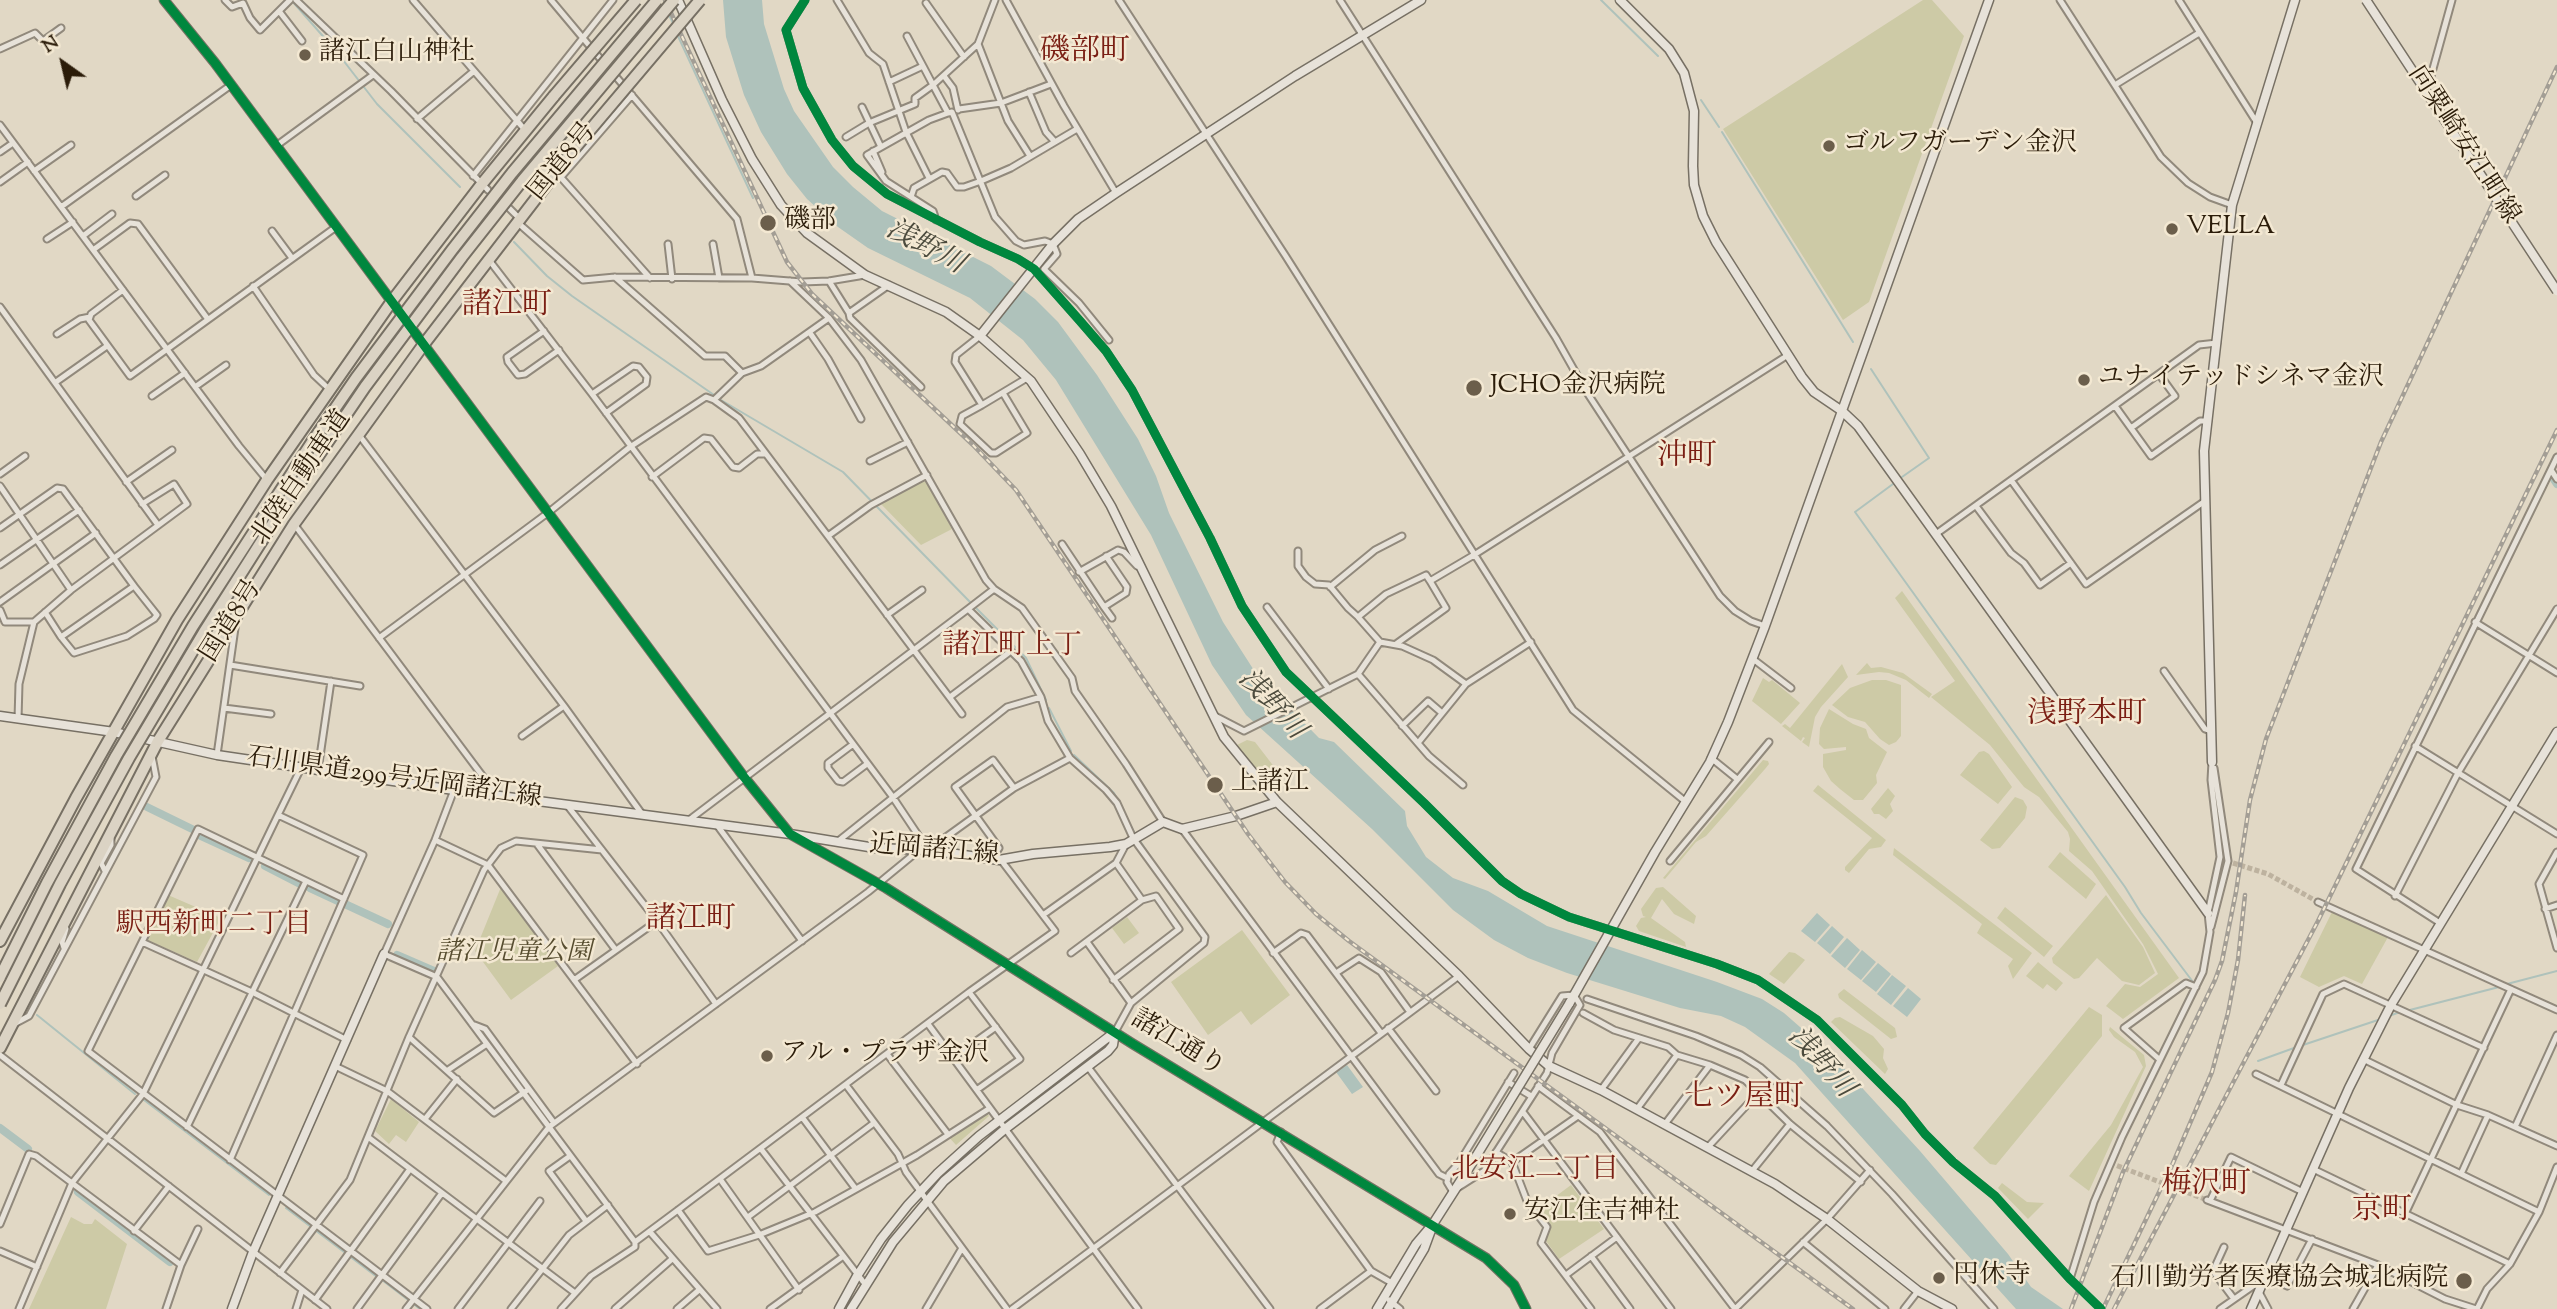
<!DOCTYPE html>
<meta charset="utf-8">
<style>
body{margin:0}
#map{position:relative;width:2557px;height:1309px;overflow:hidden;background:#e1d8c5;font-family:"Sorts Mill Goudy",serif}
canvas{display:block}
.north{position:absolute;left:28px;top:28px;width:70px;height:70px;-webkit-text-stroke:5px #f3e8d2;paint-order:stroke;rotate:326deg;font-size:19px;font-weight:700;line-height:28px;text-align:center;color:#2b1c09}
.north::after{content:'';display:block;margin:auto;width:24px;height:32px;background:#2b1c09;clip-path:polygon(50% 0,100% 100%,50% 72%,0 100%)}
</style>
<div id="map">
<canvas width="2557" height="1309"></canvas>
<div class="north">N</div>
</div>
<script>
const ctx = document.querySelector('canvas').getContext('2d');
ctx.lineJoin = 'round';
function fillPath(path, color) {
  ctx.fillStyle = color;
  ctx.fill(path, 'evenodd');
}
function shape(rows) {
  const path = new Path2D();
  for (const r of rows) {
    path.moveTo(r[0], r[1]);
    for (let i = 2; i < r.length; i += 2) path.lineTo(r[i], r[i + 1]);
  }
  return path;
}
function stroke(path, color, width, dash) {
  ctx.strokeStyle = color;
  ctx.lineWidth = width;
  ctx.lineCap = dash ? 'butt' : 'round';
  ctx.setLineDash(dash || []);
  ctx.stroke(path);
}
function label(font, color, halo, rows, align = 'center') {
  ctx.font = font + ' "Sorts Mill Goudy","Noto Serif JP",serif';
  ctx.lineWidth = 5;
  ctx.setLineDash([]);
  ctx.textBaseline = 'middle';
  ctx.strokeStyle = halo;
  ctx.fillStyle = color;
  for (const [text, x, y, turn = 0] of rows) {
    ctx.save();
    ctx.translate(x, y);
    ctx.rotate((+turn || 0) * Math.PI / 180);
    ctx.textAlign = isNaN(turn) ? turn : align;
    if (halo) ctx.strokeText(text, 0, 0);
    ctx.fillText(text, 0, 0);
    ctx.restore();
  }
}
fillPath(shape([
 [1923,0,1932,0,1964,36,1869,302,1843,320,1723,129],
 [923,481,926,482,952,529,921,545,881,504],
 [1902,591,2179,978,2123,1019,2106,1006,2125,984,2140,987,2158,974,2143,944,2092,871,2069,851,2070,839,2068,832,2039,797,2024,787,1990,745,1931,697,1955,681,1895,598],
 [1867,663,1871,668,1881,667,1903,673,1932,694,1929,698,1906,680,1889,673,1879,672,1856,675],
 [1842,664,1848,677,1821,707,1815,717,1809,747,1802,742,1805,738,1803,737,1801,741,1782,726,1785,724,1790,728],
 [1763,678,1769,682,1772,680,1800,703,1781,724,1752,701],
 [1872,680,1886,680,1901,685,1901,736,1896,742,1889,745,1880,739,1865,722,1848,717,1832,705,1850,688],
 [1829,709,1853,724,1866,729,1869,738,1887,752,1876,775,1877,783,1863,800,1854,800,1840,789,1831,781,1823,767,1823,754,1846,750,1846,747,1824,749,1819,744,1820,728],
 [1247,740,1255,742,1282,777,1270,787,1237,745],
 [1984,751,1989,754,2012,787,1998,804,1960,775,1979,752],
 [1763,760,1768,761,1769,764,1765,769,1706,836,1696,842,1665,879,1663,878],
 [1818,785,1886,840,1881,847,1869,849,1849,873,1845,870,1845,867,1872,838,1813,791],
 [1888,788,1895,796,1890,804,1893,811,1886,819,1879,814,1874,814,1871,809],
 [2015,797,2023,800,2027,807,2025,818,2000,848,1992,849,1980,840],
 [1894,848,2032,953,2013,979,2008,966,2013,959,1977,933,1982,924,1893,855],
 [2060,852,2096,884,2086,899,2048,867],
 [501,887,558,966,511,1000,475,951],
 [1663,887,1696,916,1694,924,1674,914,1662,899,1651,918,1685,942,1686,947,1639,931,1636,926,1641,918,1646,917,1643,916,1641,909,1656,888],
 [168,895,221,918,197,962,147,940],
 [2106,895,2143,947,2155,973,2139,985,2122,981,2097,958,2079,978,2074,979,2053,963,2052,958],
 [2005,907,2053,946,2044,957,1997,918],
 [2332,912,2388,937,2362,984,2344,976,2319,987,2300,977],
 [1127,917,1139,933,1124,944,1112,928],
 [1242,930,1290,995,1251,1025,1241,1011,1208,1035,1171,982],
 [1789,952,1795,953,1805,960,1784,984,1769,974],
 [2038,962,2063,983,2056,991,2047,984,2043,989,2026,976],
 [1844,989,1895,1028,1897,1037,1891,1039,1839,998,1838,994],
 [2089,1007,2102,1015,2102,1036,1996,1165,1990,1164,1973,1148],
 [1840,1017,1873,1036,1884,1049,1883,1058,1888,1069,1885,1074,1831,1022,1835,1018],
 [2110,1027,2144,1055,2146,1066,2089,1191,2069,1176,2111,1125,2143,1067,2135,1052,2114,1037,2109,1030],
 [391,1099,419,1122,406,1142,396,1135,389,1144,375,1131],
 [985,1110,989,1116,956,1145,946,1134],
 [2002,1183,2027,1202,2044,1203,2028,1219,1998,1188],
 [1571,1185,1604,1229,1559,1259,1546,1241,1549,1226,1536,1211],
 [71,1217,84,1224,92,1224,95,1219,127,1244,106,1309,29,1309]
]), '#cdcaa6');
fillPath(shape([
 [723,0,762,0,764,24,784,89,794,111,833,167,853,187,882,211,991,266,1035,299,1058,322,1097,375,1138,439,1156,476,1169,513,1223,622,1257,675,1319,738,1334,742,1405,811,1407,826,1426,857,1453,878,1488,891,1547,926,1717,982,1762,999,1784,1013,1832,1055,1920,1151,2008,1254,2031,1287,2063,1309,2016,1309,1795,1063,1745,1027,1721,1016,1680,1008,1567,973,1528,958,1494,940,1453,910,1372,829,1246,715,1212,665,1151,535,1056,380,1023,340,970,298,868,248,838,227,807,199,787,174,761,132,744,95,726,37],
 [1817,913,1830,925,1815,942,1801,931],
 [1832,926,1844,937,1830,954,1817,943],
 [1847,938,1860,950,1845,968,1831,956],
 [1862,950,1876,962,1861,980,1847,969],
 [1878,963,1891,974,1876,992,1862,981],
 [1892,975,1906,986,1891,1005,1877,994],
 [1908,988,1921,999,1907,1017,1893,1006],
 [1347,1065,1363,1087,1352,1094,1336,1072]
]), '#afc2bb');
stroke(shape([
 [1601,0,1658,56],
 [292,1,336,51,377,104,460,187],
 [669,15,674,25],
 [677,34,753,198],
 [1701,100,1719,127],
 [1722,132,1853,342],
 [514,242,547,276,572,296,714,395],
 [1871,369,1929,458,1902,477],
 [721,400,843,472,971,603],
 [1893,484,1855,512,2125,887,2141,913,2193,982],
 [975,607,1026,658,1046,700],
 [1049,708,1071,751],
 [1074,755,1114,793,1135,834],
 [1140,841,1167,881],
 [2507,984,2557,971],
 [2406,1011,2499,987],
 [37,1015,135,1094],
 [2389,1016,2400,1012],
 [2303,1045,2381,1019],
 [2258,1061,2294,1048],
 [144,1100,269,1195],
 [286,1208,377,1277],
 [382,1280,420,1309]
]), '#afc2bb', 2);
stroke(shape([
 [2553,478,2557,484],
 [147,807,192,829],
 [199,835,249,858],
 [265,866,300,884],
 [310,888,338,901],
 [347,905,388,924],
 [397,955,434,971],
 [492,1045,506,1065],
 [530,1097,546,1118],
 [0,1128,28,1149],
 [78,1192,170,1262]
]), '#afc2bb', 8);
stroke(shape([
 [2233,863,2268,874,2318,902],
 [2110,1163,2207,1200],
 [2070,1279,2101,1309]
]), '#bdb29f', 5, [5, 2.5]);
const street = shape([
 [225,0,232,7,243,3,250,18,260,30,290,0],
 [296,0,391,91,488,190],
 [413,0,525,130],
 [551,0,603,62],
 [805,0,786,30,803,88,832,140,853,166,887,194,980,242,1018,259,1034,269,1080,321,1106,351,1132,390,1210,538,1242,606,1286,672,1424,803,1502,881,1521,894,1569,917,1717,964,1758,980,1817,1020,1902,1105,1925,1134,1953,1162,1995,1196,2070,1279],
 [837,0,869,53,883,64,906,132,929,178],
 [995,0,978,44,933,85,948,113,952,112,995,217,1016,241,1024,245,1045,241,1053,244,1057,254,1044,269,1079,303,1109,340],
 [1006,0,1064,106,1116,193],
 [1119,0,1285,255,1573,710,1686,802],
 [1340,0,1556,338,1586,391,1720,596,1735,611,1751,621,1765,626],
 [2060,0,2161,157,2188,183,2210,197,2232,205],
 [2179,0,2257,123],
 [926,3,964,57],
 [279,11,302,41],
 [907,36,923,66],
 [978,44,1008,121,1030,156],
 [0,49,35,33,43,41,61,28],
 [612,72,737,219,752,278],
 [944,76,953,88,958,110],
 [2431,76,2452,0],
 [2115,85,2199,33],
 [1029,92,1046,132,1055,142],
 [862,107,881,147],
 [959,109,1001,103,1051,84],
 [417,119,474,71],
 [0,125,239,446,267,480],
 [846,137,869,123,915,104,915,98,933,85,923,66,889,82],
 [276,146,373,75],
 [873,151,882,172],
 [0,152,13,143],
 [34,171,71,145],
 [557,173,650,278],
 [473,176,613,0],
 [561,177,632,95],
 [0,182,28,162],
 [136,196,165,175],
 [911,197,914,188,942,172,947,173,957,187,964,187,981,181,1011,168,1077,129],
 [61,207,231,85],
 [509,208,519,218],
 [936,220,933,211,886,181,867,155,929,120,948,113],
 [517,222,583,280,615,277,752,278,802,282,829,281,865,275],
 [272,231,292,258],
 [83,236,112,214],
 [47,239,73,222],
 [668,244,672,279],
 [713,244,719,278],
 [93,250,130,223,138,224,207,318],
 [489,260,592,394,892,796,928,850,1014,788,1070,758],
 [615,277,705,356,725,356,742,373],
 [790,281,829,318,861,360,986,580,994,589,1022,608,1072,678,1075,691,1126,764,1163,822],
 [829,281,849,313,889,285],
 [253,286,314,375,329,389],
 [123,290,91,314,89,320,130,376,336,227],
 [0,307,158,525],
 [849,313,850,318,921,387],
 [544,331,507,357,508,362,518,375,525,374,559,350],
 [810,333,828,359,861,419],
 [57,334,80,319,90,317],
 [980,336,956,355,955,362,982,405,962,416,960,424,991,453,996,453,1027,433,1003,393],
 [56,382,107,346],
 [195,387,226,365],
 [592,394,633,366,639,367,647,377,646,384,606,413],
 [152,396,185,373],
 [714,400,739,418,962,714],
 [982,405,1027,378],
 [2115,406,2151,456,2200,421,2208,421],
 [2131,428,2175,396,2159,374],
 [359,435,564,706,642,814],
 [870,461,908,442],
 [2551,470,2557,479],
 [0,474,25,456],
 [652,477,704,438,711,439,733,467,739,468,757,454,765,454],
 [2011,480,2086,584,2205,501],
 [126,482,172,450],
 [0,486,71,590],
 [1976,506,2011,553,2024,563,2040,585,2071,563],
 [294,524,496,794],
 [0,528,57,488,63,489,134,586,61,637,45,612],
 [1936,534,2199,345,2217,343],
 [828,536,871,505,927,475],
 [1062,544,1104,607],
 [1298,551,1298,566,1306,577,1315,584,1329,585,1348,608,1358,617],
 [1106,556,1127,587,1126,593,1104,607,1112,618],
 [0,565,79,510],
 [1079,572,1118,550,1124,552,1137,566],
 [1330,587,1375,550,1402,536],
 [0,602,96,533],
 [1267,607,1329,689],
 [968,609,994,589],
 [0,610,5,622,34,622],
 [887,615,922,590],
 [2475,622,2557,673],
 [61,637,74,653,127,636,154,619,157,615,134,586],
 [379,638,549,512,630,447,706,397,714,400,742,373,761,366,829,318],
 [1531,642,1466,684,1433,660,1402,646,1380,642,1358,617,1386,594,1426,575,1430,581,1474,555,1788,355],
 [1396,644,1446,608,1430,581],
 [1753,659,1791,688],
 [230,665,360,686],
 [2164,671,2205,729,2211,731],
 [1358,674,1429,756,1463,785],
 [950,697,1011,651],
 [224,708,271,714],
 [1215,716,1244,731,1358,674,1380,642],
 [18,719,19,684,34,622,71,590,187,504,174,484,142,504],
 [1402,726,1428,701,1442,713],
 [522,736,564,706],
 [1418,743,1466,684],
 [852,745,828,763,828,768,838,781,843,782,867,764],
 [2415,746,2557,834],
 [217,755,236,621],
 [1711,758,1737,779],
 [318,770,331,681],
 [454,790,435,840,384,954,437,977,635,1242],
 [567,805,657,921,716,1004],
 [278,815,301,768],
 [689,820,968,609,1021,661,1041,697,1048,721,1070,758,1106,790,1117,803,1133,838,1205,937,1204,943,1131,1003,1115,1032],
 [717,825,802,941],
 [1182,829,1439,1174,1447,1178],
 [435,840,488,865,637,1064],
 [837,842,1007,707,1041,697],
 [537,844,615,949],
 [2557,852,2539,884,2557,948],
 [992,859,999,848,955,787,993,760,1014,788],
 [1670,861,1769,742],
 [1116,863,1142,900],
 [105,871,101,863,111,845,111,839],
 [2395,896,2458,773,2557,609],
 [344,899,198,829,88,1051,427,1309],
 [2318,902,2557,1010],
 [2545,909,2557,905],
 [1043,915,1116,863,1126,844],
 [2440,923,2356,869,2557,457],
 [2211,927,2228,861,2214,768],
 [142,942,252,992,347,1040],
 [1087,942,1131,1003],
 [64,948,62,942,66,929],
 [1071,953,1142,900,1156,896,1179,929,1113,980],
 [1273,953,1301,933,1307,935,1381,1033],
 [1336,973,1359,958,1381,972,1410,1012],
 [574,980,657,921],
 [969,992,1020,1059,978,1089],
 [1587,999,1696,1036,1741,1055,1760,1067,1827,1126,1892,1194,1994,1309],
 [1583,1013,1614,1030,1668,1047,1677,1055,1710,1065,1745,1080,1790,1124,1861,1182],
 [14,1024,29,1016,156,777,152,756],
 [472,1024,485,1029,554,1123],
 [928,1024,1138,1309],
 [1388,1028,1436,1091],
 [409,1037,494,1113,529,1089],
 [887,1054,947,1133],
 [0,1055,327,1309],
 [954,1057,996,1027],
 [2159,1059,2124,1028,2186,983,2196,987],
 [2363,1059,2457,1105,2488,1115,2557,1146],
 [335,1066,387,1091,506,1181],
 [1088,1067,1270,1309],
 [448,1070,487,1044],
 [2256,1074,2539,1212],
 [1508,1082,1531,1096],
 [846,1085,898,1154,906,1172,1007,1309],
 [2281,1085,2323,994,2344,984,2484,1048],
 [1538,1086,1600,1132,1735,1309],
 [1601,1090,1639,1038],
 [1637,1109,1677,1055],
 [1523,1112,1671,1309],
 [802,1117,855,1188],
 [425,1119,457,1079],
 [1665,1124,1710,1065],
 [187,1127,306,881],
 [2515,1127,2557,1035],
 [1281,1132,1277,1142,1371,1271,1392,1283],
 [368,1137,575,1293],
 [1708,1147,1758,1093],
 [761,1149,865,1284],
 [1496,1152,1512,1162,1527,1201,1547,1227,1541,1243,1591,1309],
 [570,1156,549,1171,586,1221],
 [1512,1162,1578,1116],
 [2313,1169,2510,1264],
 [1752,1171,1790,1124],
 [2461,1174,2488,1115],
 [720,1179,799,1290],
 [1459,1187,1484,1171,1547,1073,1552,1053,1580,1005,1574,995,1562,996,1529,1049],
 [1453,1192,1447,1182,1449,1174,1459,1163,1514,1073],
 [2207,1200,2378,1265,2445,1299,2476,1309],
 [2210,1201,2231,1157,2303,1192],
 [678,1210,708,1251,759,1235,815,1212,917,1155,990,1108],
 [2405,1214,2511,989],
 [748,1217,874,1123],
 [0,1224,29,1154,36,1156,181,1265,166,1309],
 [134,1231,169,1186],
 [650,1232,717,1309],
 [1803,1242,1885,1309],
 [2224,1247,2213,1271,2234,1299],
 [0,1251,37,1267],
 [1591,1256,1630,1309],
 [181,1265,198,1229],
 [280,1273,350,1180,409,1037,484,870,501,848,516,841,602,850],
 [1566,1275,1617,1237],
 [2070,1279,2094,1202,2122,1137,2203,972,2210,932,2208,913,2220,857,2211,780,2212,762],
 [2259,1292,2268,1309],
 [315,1300,410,1169],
 [1389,1300,1400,1309],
 [19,1309,72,1183,143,1094,278,815,363,855,230,1160],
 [296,1309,302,1290],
 [357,1309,442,1193],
 [406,1309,549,1127,868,892,913,855,915,849],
 [458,1309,540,1201],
 [511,1309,569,1235,608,1205],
 [561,1309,591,1276,635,1247,635,1242,678,1210,969,992,1055,931,1001,860],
 [615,1309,672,1259],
 [677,1309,699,1290],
 [770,1309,842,1257],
 [926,1309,962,1248],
 [1012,1309,1459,976],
 [1320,1309,1371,1271],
 [1735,1309,1827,1219,1870,1170],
 [1904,1309,1918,1291],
 [2220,1309,2253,1286,2264,1282,2272,1279,2287,1286,2312,1239],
 [2353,1309,2378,1265],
 [2477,1309,2487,1289,2510,1264,2539,1212,2557,1167]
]);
const secondary = shape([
 [164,0,215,63,744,777,790,834,886,888,1133,1044,1486,1258,1514,1285,1526,1309],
 [678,0,722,100,752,159,781,205,807,233,865,275,946,312,980,336,1031,381,1080,454,1111,506,1224,737,1277,802,1459,976,1529,1049,1549,1066,1601,1090,1775,1184,1827,1219,1918,1291,1952,1309],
 [1620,0,1669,49,1684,73,1694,111,1693,166,1694,185,1703,216,1716,242,1802,377,1814,392,1842,411,1858,426,2208,913],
 [980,336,1053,244,1078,219,1116,193,1295,76,1421,0],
 [0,716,114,732,217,755,454,790,790,834,875,848,928,850,999,860,1033,854,1110,847,1126,844,1163,822,1182,829,1236,816,1277,802],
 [2212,762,2204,451,2232,205,2295,0],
 [1569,1004,1655,852,1710,762,1728,722,1765,626,1989,0],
 [232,1309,253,1252,384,954],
 [839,1309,857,1276,881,1239,908,1205,938,1173,979,1136,1115,1032],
 [851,1309,893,1242,944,1181,1005,1129,1108,1051,1113,1045,1115,1032],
 [1377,1309,1416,1244,1433,1224,1472,1163],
 [1388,1309,1424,1249,1431,1230],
 [2251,1309,2349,1088,2391,1005,2557,732]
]);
const highway = shape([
 [0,941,76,798,177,620,267,480,392,301,481,185,554,96],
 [0,1048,158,741,294,524,424,344,574,149]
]);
stroke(street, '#91897c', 9);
stroke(secondary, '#777064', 11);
stroke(highway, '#777064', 14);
stroke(street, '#e7e2d9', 5);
stroke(secondary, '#e7e2d9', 8);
stroke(highway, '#dbd3c4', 10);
const rail = shape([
 [665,0,787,262,812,294,973,445,1016,490,1248,834,1285,882,1316,914,1349,941,1853,1309],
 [2071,1309,2123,1172,2215,980,2222,961,2236,892,2250,800,2266,739,2381,442,2557,67],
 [2103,1309,2173,1163,2212,1072,2228,1013,2238,960,2245,895],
 [2114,1309,2318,921,2557,430]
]);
stroke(rail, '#a39e95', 4.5);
stroke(rail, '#f3e8d2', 2, [5]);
const secondaryBridge = shape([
 [2366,0,2557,291],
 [1472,1163,1569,1004]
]);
const highwayBridge = shape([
 [554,96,636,0],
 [574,149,700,0],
 [0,977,47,883,116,756,193,626,312,442,356,378,452,250,512,173,657,0],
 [0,1004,60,884,129,758,204,632,282,509,365,387,462,257,522,181,674,0]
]);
stroke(secondaryBridge, '#777064', 11, []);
stroke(highwayBridge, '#777064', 14, []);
stroke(secondaryBridge, '#e7e2d9', 8);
stroke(highwayBridge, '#dbd3c4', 10);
stroke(shape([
 [164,0,215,63,744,777,790,834,886,888,1133,1044,1486,1258,1514,1285,1526,1309],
 [805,0,786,30,803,88,832,140,853,166,887,194,980,242,1018,259,1034,269,1080,321,1106,351,1132,390,1210,538,1242,606,1286,672,1424,803,1502,881,1521,894,1569,917,1717,964,1758,980,1817,1020,1902,1105,1925,1134,1953,1162,1995,1196,2070,1279,2101,1309]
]), '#00873e', 9);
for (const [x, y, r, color] of [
 [305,55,7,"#6b5e4b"],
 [1829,146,7,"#6b5e4b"],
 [768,223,9,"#6b5e4b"],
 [2172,229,7,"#6b5e4b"],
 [2084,380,7,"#6b5e4b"],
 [1474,388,9,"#6b5e4b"],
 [1215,785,9,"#6b5e4b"],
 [767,1056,7,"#6b5e4b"],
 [1510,1214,7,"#6b5e4b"],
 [1939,1278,7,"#6b5e4b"],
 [2464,1281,9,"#6b5e4b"]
]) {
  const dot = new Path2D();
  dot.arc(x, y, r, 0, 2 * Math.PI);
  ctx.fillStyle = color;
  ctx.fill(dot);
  stroke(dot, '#f3e8d2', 2.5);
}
label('26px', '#2b1c09', '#f3e8d2', [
 ["諸江白山神社",319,55],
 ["ゴルフガーデン金沢",1843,146],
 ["磯部",784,223],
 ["VELLA",2186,229],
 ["ユナイテッドシネマ金沢",2098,380],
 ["JCHO金沢病院",1490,388],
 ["上諸江",1231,785],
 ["アル・プラザ金沢",781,1056],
 ["安江住吉神社",1524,1214],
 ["円休寺",1953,1278],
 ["石川勤労者医療協会城北病院",2448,1281,"right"]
], 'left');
label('26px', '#2b1c09', '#f3e8d2', [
 ["向粟崎安江町線",2462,146,57],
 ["国道8号",564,163,-51],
 ["北陸自動車道",303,479,-56],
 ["国道8号",233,622,-58],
 ["石川県道299号近岡諸江線",394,780,8],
 ["近岡諸江線",934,852,5],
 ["諸江通り",1177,1045,31]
]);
label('italic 26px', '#574d30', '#f3e8d2', [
 ["諸江児童公園",514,955]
]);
label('italic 28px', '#4c4b3d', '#f3e8d2', [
 ["浅野川",924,249,28],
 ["浅野川",1270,706,47],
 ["浅野川",1819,1064,48]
]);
label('28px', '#7a1f14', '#f3e8d2', [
 ["諸江町上丁",1012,648],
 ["駅西新町二丁目",214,927],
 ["北安江二丁目",1535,1172]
]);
label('30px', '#7a1f14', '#f3e8d2', [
 ["磯部町",1085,54],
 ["諸江町",507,308],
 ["沖町",1687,459],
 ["浅野本町",2087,717],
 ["諸江町",691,922],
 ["七ツ屋町",1744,1100],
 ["梅沢町",2206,1187],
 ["京町",2382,1213]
]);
</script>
